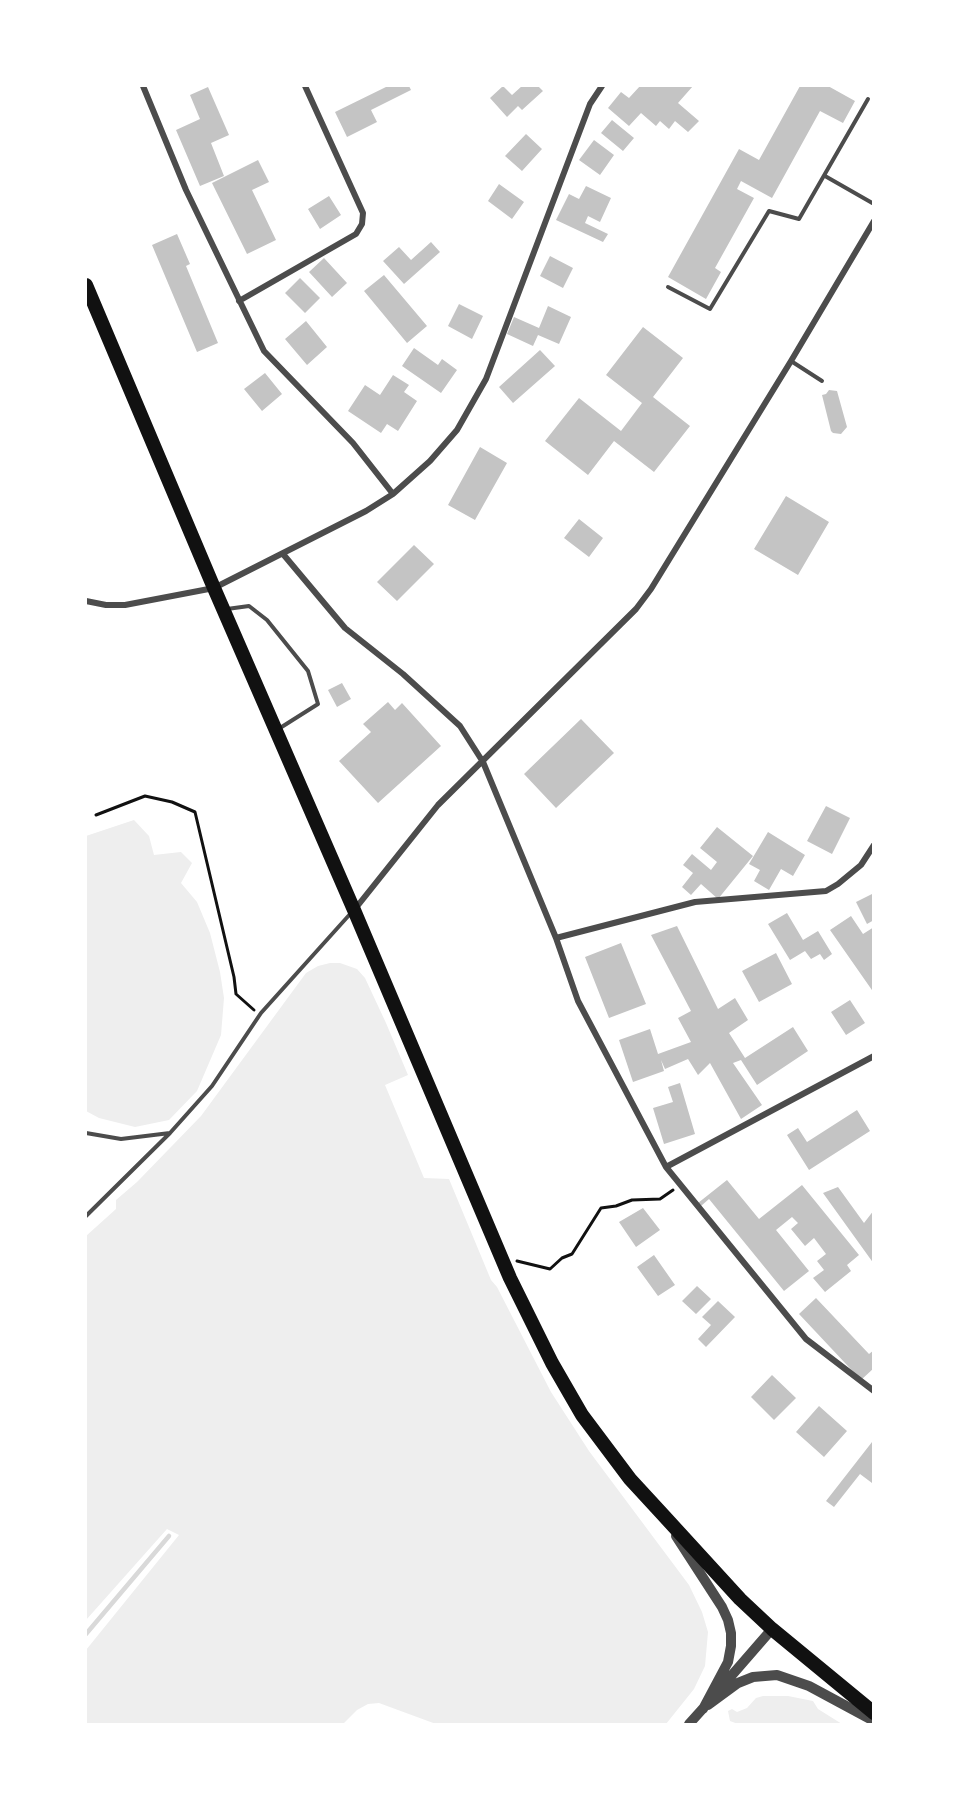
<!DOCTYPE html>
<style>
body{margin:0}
#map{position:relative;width:959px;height:1810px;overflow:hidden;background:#fff;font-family:Raleway,sans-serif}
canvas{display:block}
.frame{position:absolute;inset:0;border:87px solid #fff;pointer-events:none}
</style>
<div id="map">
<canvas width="959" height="1810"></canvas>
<div class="frame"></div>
</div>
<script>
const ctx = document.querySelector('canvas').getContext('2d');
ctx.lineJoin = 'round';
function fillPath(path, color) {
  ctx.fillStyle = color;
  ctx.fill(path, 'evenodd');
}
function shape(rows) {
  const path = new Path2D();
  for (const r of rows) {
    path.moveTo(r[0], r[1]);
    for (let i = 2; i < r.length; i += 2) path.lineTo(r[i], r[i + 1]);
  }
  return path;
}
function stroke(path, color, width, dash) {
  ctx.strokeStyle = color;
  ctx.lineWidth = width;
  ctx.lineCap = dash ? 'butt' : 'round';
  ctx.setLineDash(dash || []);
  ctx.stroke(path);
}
fillPath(shape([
 [134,820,149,836,154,855,181,852,192,863,181,883,197,902,210,933,220,972,224,998,221,1035,197,1091,169,1120,135,1127,99,1118,86,1111,86,836],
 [330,963,340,963,357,969,365,978,386,1023,408,1075,385,1085,424,1178,449,1179,491,1280,497,1287,551,1392,589,1451,689,1585,702,1612,708,1632,705,1666,694,1689,666,1724,436,1724,379,1703,368,1704,357,1710,343,1724,86,1724,86,1650,179,1535,167,1529,86,1620,86,1236,116,1209,116,1200,137,1182,201,1116,306,973,318,966],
 [763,1696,788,1696,813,1701,818,1709,842,1724,738,1724,730,1721,728,1711,732,1709,737,1712,747,1708,756,1698]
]), '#eee');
stroke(shape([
 [86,1634,169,1536]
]), '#d9d9d9', 4.5);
fillPath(shape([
 [388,86,409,86,411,90,371,110,377,122,347,137,335,112],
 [503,86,512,95,522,86,538,86,543,91,522,110,518,106,507,117,490,98],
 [640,86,693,86,678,103,699,121,688,132,675,121,669,129,660,121,656,126,641,113,629,126,608,108,621,92,629,98],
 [800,86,828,86,855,101,843,123,820,111,772,198,741,181,737,189,754,198,715,268,721,272,706,299,668,277,739,149,759,160],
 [208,87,229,135,211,143,224,176,200,186,176,130,200,119,190,95],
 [612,120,634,138,623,151,601,133],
 [526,134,542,149,522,171,505,156],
 [594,140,614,155,600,175,579,160],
 [258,160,269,182,252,190,276,240,247,254,212,183],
 [499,184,524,202,512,219,488,201],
 [586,186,611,198,600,222,588,216,585,223,608,234,603,242,556,220,569,194,579,199],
 [329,196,341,215,320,229,308,209],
 [177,234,190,264,186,266,218,343,197,352,152,245],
 [431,242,440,252,404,284,383,261,399,247,411,260],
 [550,256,573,268,563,288,540,276],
 [324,258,347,283,332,297,309,272],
 [384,275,427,326,407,343,364,291],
 [300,278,320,298,305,313,285,293],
 [459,304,483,316,472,339,448,326],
 [548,306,571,317,559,344,538,335,533,346,507,334,514,317,539,328],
 [306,321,327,347,307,365,285,339],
 [643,327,683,358,653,397,690,426,654,472,614,441,588,475,545,441,579,398,621,431,642,403,606,375],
 [414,348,438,365,442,359,457,370,441,393,402,366],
 [540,350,555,366,513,403,499,387],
 [265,373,282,394,262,411,244,389],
 [393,375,409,385,404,392,417,401,398,431,387,424,381,433,348,411,365,385,380,395],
 [829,390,837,391,847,427,841,434,833,433,831,431,822,395,826,394],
 [480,447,507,463,475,520,448,505],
 [786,496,829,522,798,575,754,549],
 [579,519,603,538,589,557,564,538],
 [414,545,434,564,397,601,377,582],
 [342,683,351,699,337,707,328,690],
 [388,702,395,710,402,703,441,746,378,803,339,761,371,732,363,724],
 [581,719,614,753,556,808,524,774],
 [826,806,850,818,832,854,807,841],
 [717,827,753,856,718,899,701,884,691,895,682,887,693,873,683,865,692,854,711,870,717,862,700,848],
 [768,832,805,855,793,876,781,869,769,890,754,881,760,870,749,864],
 [874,893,874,920,867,924,856,902],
 [787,913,803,940,818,931,832,954,824,960,820,954,811,959,805,951,790,960,768,924],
 [851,916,863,934,874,927,874,993,830,930],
 [677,926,718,1009,735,998,748,1020,729,1033,745,1058,793,1027,808,1051,757,1085,741,1060,733,1063,762,1105,741,1119,710,1063,698,1075,688,1059,665,1069,661,1060,664,1071,633,1082,619,1040,650,1029,658,1054,691,1042,678,1018,691,1011,651,935],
 [621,943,646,1004,609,1018,585,957],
 [776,953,792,984,759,1002,742,971],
 [850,1000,865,1023,846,1035,831,1012],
 [680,1083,695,1134,664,1144,653,1108,673,1102,668,1087],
 [857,1110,870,1131,809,1170,787,1135,798,1128,807,1142],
 [727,1180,759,1219,802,1185,859,1255,847,1265,851,1271,825,1292,813,1278,824,1270,817,1261,826,1254,814,1238,805,1246,791,1229,798,1223,792,1217,776,1230,809,1271,784,1291,709,1199,701,1206,698,1203],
 [838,1187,864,1223,874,1210,874,1264,823,1193],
 [643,1208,660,1230,636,1247,619,1222],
 [654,1255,675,1285,658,1296,637,1267],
 [697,1286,711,1299,696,1314,682,1301],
 [816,1298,869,1354,874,1350,874,1368,861,1380,799,1314],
 [718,1301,735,1317,706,1347,698,1339,711,1325,702,1317],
 [772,1375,796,1398,774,1420,751,1397],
 [819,1406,847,1431,824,1457,796,1432],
 [872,1442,874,1443,874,1480,872,1483,860,1474,834,1507,826,1501]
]), '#c4c4c4');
stroke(shape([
 [96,815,145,796,172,802,195,812,234,977,236,994,254,1010],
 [517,1261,550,1269,562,1258,572,1254,601,1208,616,1206,632,1200,660,1199,673,1190]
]), '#111', 3);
stroke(shape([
 [825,176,874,204],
 [668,287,710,309,769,211,799,219,868,99],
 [791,361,822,381],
 [227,609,249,606,267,620,308,671,318,704,280,728],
 [86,1133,121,1139,170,1133,212,1086,261,1013,351,913],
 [86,1216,170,1133]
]), '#4c4c4c', 4);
stroke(shape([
 [143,86,186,190,264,351,353,443,393,494],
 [239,301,356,234,362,224,363,213,305,86],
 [283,554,345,628,403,674,460,726,483,762,556,938,578,1001,666,1167,806,1339,874,1391],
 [86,601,106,605,125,605,214,588,366,511,393,494,430,461,457,430,486,379,590,104,602,86],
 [355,909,438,805,636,609,651,589,791,361,874,221],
 [556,938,695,902,826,891,838,884,861,865,874,845],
 [666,1167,874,1056]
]), '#4c4c4c', 6);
stroke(shape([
 [676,1536,722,1607,728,1620,731,1633,731,1646,728,1662,703,1709],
 [719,1690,772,1629],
 [708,1705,738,1683,753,1677,777,1675,809,1686,874,1721],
 [689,1724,707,1704]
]), '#4c4c4c', 10);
stroke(shape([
 [86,285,214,588,354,910,510,1278,552,1363,582,1415,630,1479,665,1517,740,1599,772,1629,874,1713]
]), '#111', 14);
</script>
